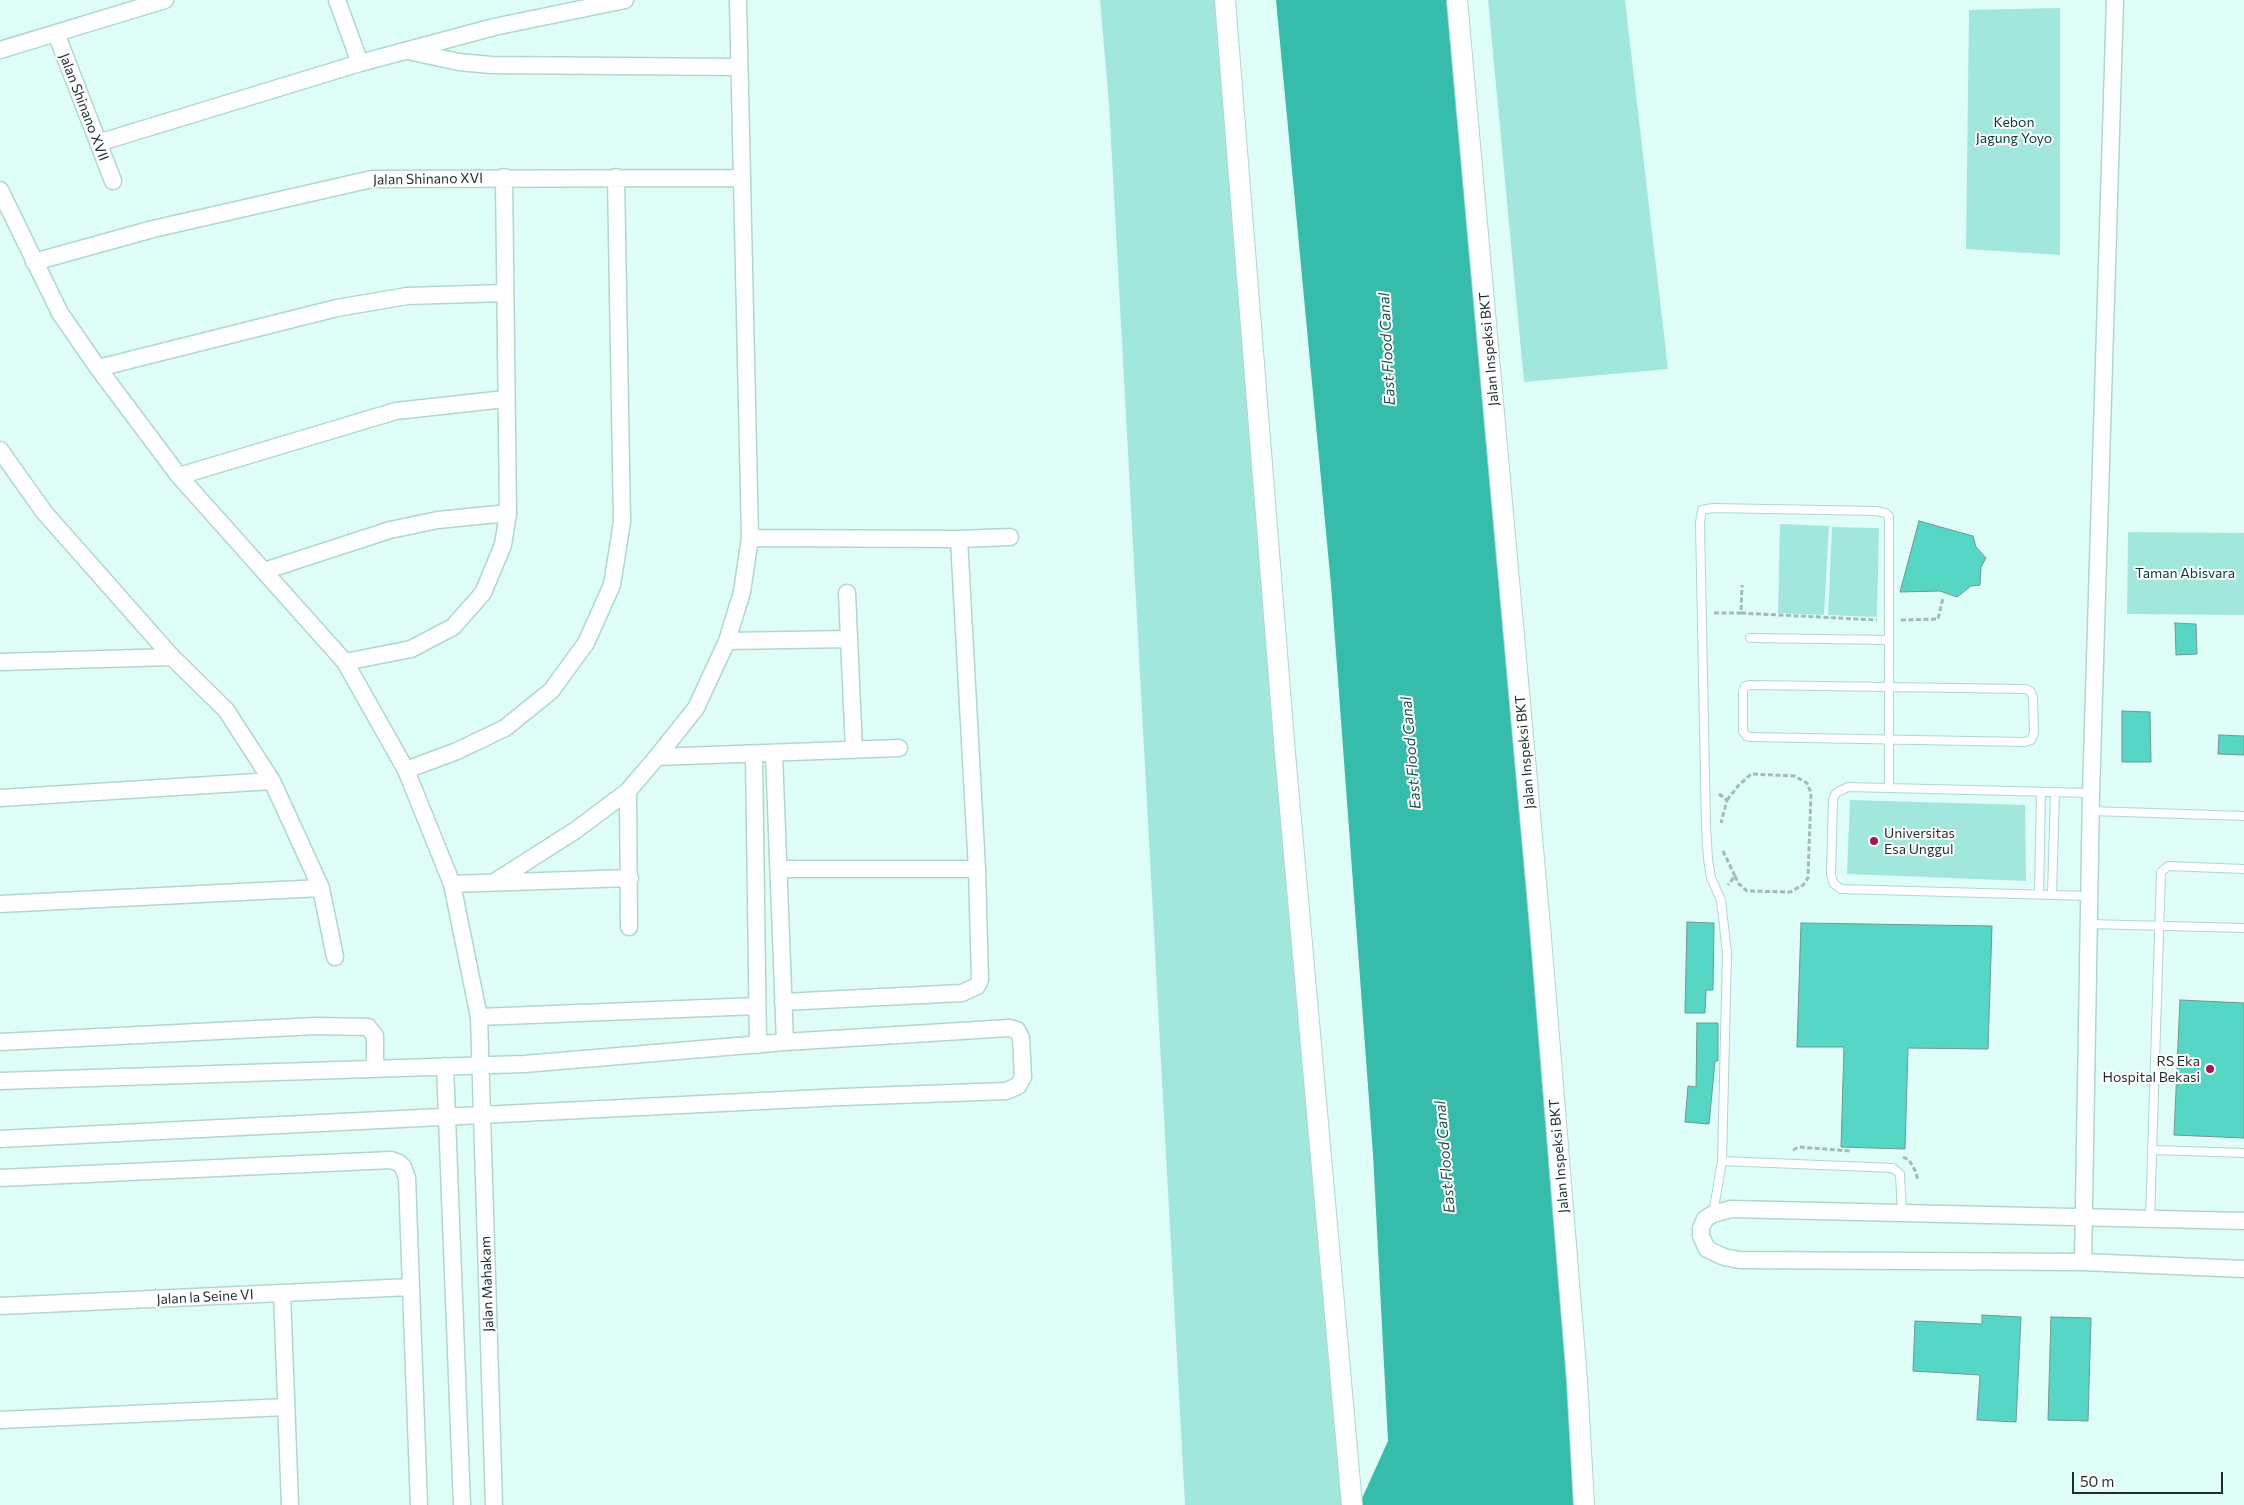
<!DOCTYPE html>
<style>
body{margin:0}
#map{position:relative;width:2244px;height:1505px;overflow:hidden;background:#dffef8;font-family:Commissioner,sans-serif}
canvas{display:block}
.scale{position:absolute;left:2072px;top:1472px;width:151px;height:22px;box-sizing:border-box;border:2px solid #1e2e2b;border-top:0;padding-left:6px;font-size:15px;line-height:18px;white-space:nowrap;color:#1e2e2b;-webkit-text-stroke:4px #fff;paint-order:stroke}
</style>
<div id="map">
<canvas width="2244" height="1505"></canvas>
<div class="scale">50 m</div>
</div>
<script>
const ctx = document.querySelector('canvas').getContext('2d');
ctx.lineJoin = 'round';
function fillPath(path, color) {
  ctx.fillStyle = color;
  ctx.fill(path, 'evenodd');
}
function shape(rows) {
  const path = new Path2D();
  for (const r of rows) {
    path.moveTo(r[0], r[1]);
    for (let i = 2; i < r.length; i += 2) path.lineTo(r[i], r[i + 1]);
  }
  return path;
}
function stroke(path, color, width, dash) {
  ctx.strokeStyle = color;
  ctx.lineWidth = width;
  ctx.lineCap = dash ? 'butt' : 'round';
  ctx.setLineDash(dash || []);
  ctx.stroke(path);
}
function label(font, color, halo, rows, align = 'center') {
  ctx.font = font + ' Commissioner,sans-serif';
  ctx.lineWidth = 4;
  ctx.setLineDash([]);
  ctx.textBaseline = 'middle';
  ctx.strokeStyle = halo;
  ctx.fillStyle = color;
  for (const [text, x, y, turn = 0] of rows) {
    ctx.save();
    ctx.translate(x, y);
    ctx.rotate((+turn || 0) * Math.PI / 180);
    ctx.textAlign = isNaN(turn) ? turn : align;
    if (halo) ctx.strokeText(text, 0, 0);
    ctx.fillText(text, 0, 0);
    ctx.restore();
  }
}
fillPath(shape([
 [1100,0,1225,0,1352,1505,1185,1505,1109,103],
 [1488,0,1625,0,1668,369,1524,382],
 [2060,8,2060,255,1966,249,1969,10],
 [1780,524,1829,526,1824,615,1778,613],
 [1832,527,1879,528,1877,617,1828,615],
 [2128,532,2244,533,2244,615,2127,614],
 [1850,800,2025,805,2026,881,1847,874]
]), '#a1e7db');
fillPath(shape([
 [1276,0,1450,0,1542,1012,1576,1505,1359,1505,1388,1441,1373,1154,1331,585]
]), '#35bcaa');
const building = shape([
 [1919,521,1973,536,1976,547,1986,558,1981,567,1980,585,1971,586,1957,597,1940,591,1900,592,1919,521],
 [2175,623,2196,624,2197,654,2176,655,2175,623],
 [2122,711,2150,712,2151,762,2122,762,2122,711],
 [2219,735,2244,736,2244,755,2218,754,2219,735],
 [1687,922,1714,923,1713,990,1706,990,1705,1013,1685,1013,1687,922],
 [1801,923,1992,926,1988,1049,1908,1048,1905,1149,1841,1147,1844,1047,1797,1047,1801,923],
 [2180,1000,2244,1003,2244,1138,2174,1135,2180,1000],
 [1697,1023,1718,1023,1718,1061,1715,1061,1709,1124,1685,1122,1688,1086,1696,1087,1697,1023],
 [1982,1315,2021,1317,2016,1422,1977,1420,1980,1375,1913,1371,1915,1321,1982,1324,1982,1315],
 [2051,1317,2091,1318,2088,1421,2048,1420,2051,1317]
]);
fillPath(building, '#56d6c4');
stroke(building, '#729791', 1);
const service = shape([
 [1750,638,1889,640],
 [1751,685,2026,689,2031,692,2033,698,2034,733,2031,740,2025,742,1751,737,1746,736,1743,731,1743,691,1745,686,1751,685],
 [2091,811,2244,816],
 [2039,894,2041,792],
 [2052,895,2055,793],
 [2089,896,1841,889,1834,884,1831,875,1833,799,1836,793,1848,787,2091,793],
 [2089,924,2244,928],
 [2152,1150,2244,1153],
 [1722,1161,1893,1168,1900,1174,1902,1214],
 [1713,1214,1722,1161,1727,953,1721,900,1711,878,1708,859,1706,827,1700,523,1702,510,1713,508,1876,511,1886,513,1889,517,1889,787],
 [2150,1219,2161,872,2168,866,2244,869]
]);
const minor = shape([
 [337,0,360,63],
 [56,33,113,181],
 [0,50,165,0],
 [408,51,459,62,491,65,738,67],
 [98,143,360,63,494,27,625,0],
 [0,190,60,313,98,368,179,476,345,662,406,770,452,884,479,1017,757,1006],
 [34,262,153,229,372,179,741,178],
 [98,368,337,308,407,296,504,293],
 [0,450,44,512,172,657,226,710,272,781,321,888,335,957],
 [179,476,396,411,505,399],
 [750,538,959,539,1010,537],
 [264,571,390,530,438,520,508,513],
 [847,593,854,750],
 [727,641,849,639],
 [0,662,172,657],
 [345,662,411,649,453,627,483,593,503,545,508,513,504,177],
 [774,753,785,1042],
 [754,754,758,1045],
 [657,757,899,748],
 [406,770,457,751,505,728,551,691,586,643,612,585,622,522,616,177],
 [628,791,629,927],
 [0,798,272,781],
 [779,869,977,869],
 [496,881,576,830,628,791,657,757,696,708,727,641,742,592,750,538,738,0],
 [452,884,630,878],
 [0,904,321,888],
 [783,1002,962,993,977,986,980,980,977,869,959,539],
 [479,1017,494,1505],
 [0,1042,316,1026,368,1027,375,1036,375,1068],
 [445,1066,462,1505],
 [0,1081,524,1064,785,1042,1009,1028,1017,1030,1021,1038,1023,1077,1018,1086,1006,1091,842,1097,0,1139],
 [0,1178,391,1160,399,1163,403,1167,407,1178,419,1505],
 [2244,1221,1731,1209,1713,1214,1705,1219,1701,1228,1701,1236,1707,1249,1724,1257,1739,1260,2083,1262,2244,1269],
 [2083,1262,2091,793,2115,0],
 [282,1293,290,1505],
 [0,1306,411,1287],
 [0,1420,286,1407]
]);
const tertiary = shape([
 [1225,0,1285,753,1352,1505],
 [1457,0,1540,926,1577,1380,1584,1505]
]);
stroke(service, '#b0d7cf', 10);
stroke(minor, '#b0d7cf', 19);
stroke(tertiary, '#b0d7cf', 22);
stroke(shape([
 [1714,613,1741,613,1742,585],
 [1741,613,1877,620],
 [1901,620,1938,619,1943,598],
 [1719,794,1727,800,1721,823],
 [1727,800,1738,786,1751,774,1794,776,1807,783,1811,793,1808,878,1803,885,1790,892,1747,891,1738,883,1735,876],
 [1723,851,1735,876,1728,885],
 [1793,1150,1799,1147,1850,1151],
 [1903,1157,1909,1160,1916,1172,1918,1181]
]), '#a1bcb7', 3, [5, 2.5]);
stroke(service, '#fff', 8);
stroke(minor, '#fff', 16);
stroke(tertiary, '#fff', 20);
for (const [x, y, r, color] of [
 [1874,841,5,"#a61554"],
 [2210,1069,5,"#a61554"]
]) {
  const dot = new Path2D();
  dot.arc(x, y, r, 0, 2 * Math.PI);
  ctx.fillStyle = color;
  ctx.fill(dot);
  stroke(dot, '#fff', 2);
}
label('14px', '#1e2e2b', '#fff', [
 ["Jalan Shinano XVII",84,107,69],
 ["Jalan Shinano XVI",428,179,-1],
 ["Jalan Inspeksi BKT",1489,349,-95],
 ["Jalan Inspeksi BKT",1525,752,-95],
 ["Jalan Inspeksi BKT",1559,1156,-95],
 ["Jalan Mahakam",487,1284,-92],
 ["Jalan la Seine VI",205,1297,-3]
]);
label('14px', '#003d36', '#fff', [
 ["Kebon",2014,122],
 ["Jagung Yoyo",2014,138],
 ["Taman Abisvara",2185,573]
]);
label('14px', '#1e2e2b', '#fff', [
 ["Universitas",1884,833],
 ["Esa Unggul",1884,849],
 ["RS Eka",2200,1061,"right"],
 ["Hospital Bekasi",2200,1077,"right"]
], 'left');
label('italic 15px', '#184f47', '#fff', [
 ["East Flood Canal",1387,349,-93],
 ["East Flood Canal",1411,753,-95],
 ["East Flood Canal",1445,1157,-95]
]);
</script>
